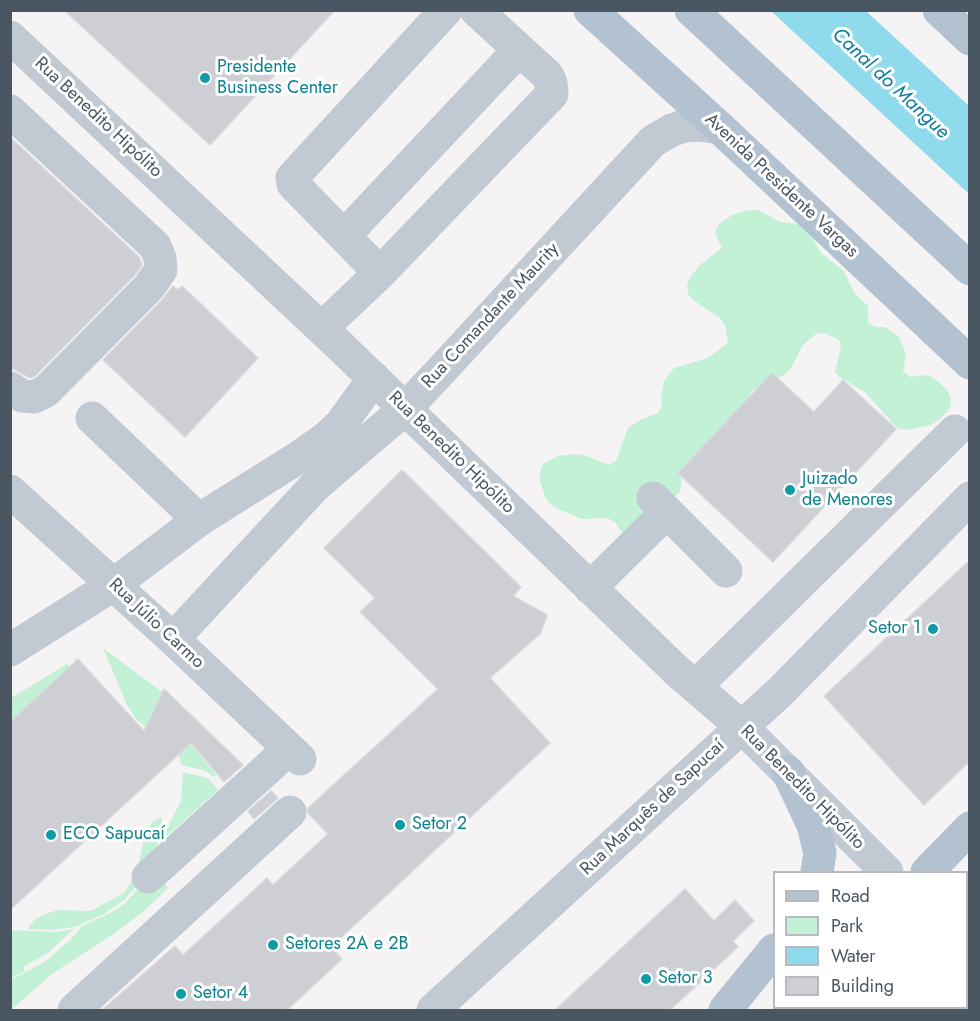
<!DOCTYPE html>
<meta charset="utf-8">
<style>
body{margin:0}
#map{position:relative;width:980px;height:1021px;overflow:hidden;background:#f5f3f3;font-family:Jost,sans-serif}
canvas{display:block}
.frame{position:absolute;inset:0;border:12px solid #4a5661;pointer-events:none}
.legend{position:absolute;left:773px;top:871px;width:195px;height:138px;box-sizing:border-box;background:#fff;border:2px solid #b7bbc0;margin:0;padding:8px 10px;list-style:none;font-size:18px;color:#4a5661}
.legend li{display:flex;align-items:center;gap:12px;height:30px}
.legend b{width:30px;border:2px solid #b7bbc0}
</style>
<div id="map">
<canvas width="980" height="1021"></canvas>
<div class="frame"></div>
<ul class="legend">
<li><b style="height:8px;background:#b3c2d1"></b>Road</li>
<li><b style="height:16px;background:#c3f1d5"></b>Park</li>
<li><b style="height:16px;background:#90daee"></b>Water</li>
<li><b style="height:16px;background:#cdcfd5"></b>Building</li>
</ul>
</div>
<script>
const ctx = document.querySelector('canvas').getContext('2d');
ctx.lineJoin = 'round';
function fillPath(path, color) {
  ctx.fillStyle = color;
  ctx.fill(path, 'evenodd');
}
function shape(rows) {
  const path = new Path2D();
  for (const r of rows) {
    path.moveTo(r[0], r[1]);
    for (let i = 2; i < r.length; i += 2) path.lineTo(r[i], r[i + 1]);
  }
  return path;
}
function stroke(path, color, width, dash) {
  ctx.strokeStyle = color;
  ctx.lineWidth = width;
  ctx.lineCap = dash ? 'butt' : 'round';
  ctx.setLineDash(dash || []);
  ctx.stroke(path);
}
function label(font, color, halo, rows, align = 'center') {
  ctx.font = font + ' Jost,sans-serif';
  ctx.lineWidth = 6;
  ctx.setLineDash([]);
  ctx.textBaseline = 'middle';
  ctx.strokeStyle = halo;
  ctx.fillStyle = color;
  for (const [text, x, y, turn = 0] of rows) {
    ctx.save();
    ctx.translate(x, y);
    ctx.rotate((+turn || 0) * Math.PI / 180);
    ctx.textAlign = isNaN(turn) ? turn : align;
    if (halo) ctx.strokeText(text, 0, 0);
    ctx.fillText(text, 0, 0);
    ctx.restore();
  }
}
fillPath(shape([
 [748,210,758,210,780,222,798,224,806,228,822,254,843,270,855,294,868,306,868,323,876,327,885,327,899,337,906,354,903,371,910,377,927,375,935,379,948,391,951,399,950,408,939,420,931,425,906,430,897,428,865,392,841,378,835,372,841,348,839,340,825,333,816,334,803,345,791,368,784,375,753,390,744,405,682,474,680,492,625,537,615,522,607,518,582,519,558,509,550,504,545,497,540,481,540,473,543,464,558,456,575,454,584,455,609,465,616,461,628,428,642,419,658,413,662,406,661,397,664,381,674,368,708,358,728,343,725,325,720,318,693,300,688,294,687,285,690,277,701,264,722,248,715,233,718,225,732,215],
 [103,648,162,692,150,716,148,729,136,719,127,705],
 [67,664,70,666,11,721,11,698],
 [186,738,216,775,215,777,203,770,181,765,178,751],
 [183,772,208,778,218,790,160,842,181,801],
 [162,817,161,830,155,854,139,883,124,900,104,914,75,927,50,930,28,929,34,920,45,914,58,910,91,911,124,893,137,872,145,832,154,821],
 [146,880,157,892,165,884,168,888,144,911,112,935,52,974,11,1010,11,980,46,961,71,939,82,926,112,912,125,903],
 [74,929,48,953,23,967,25,971,11,978,11,930,56,932]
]), '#c3f1d5');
fillPath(shape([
 [771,11,866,11,969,106,969,194]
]), '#90daee');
const building = shape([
 [64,10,335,10,210,145,64,10],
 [10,137,139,257,142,265,135,275,35,376,30,378,10,367,10,137],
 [173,286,178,290,182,286,258,358,185,437,103,360,162,300,173,286],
 [772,373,814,412,843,380,896,429,773,562,678,473,772,373],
 [402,470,521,587,513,596,547,615,541,633,490,678,550,743,331,947,342,959,286,1011,101,1011,175,946,183,955,267,878,273,885,328,834,308,813,308,808,438,689,360,612,375,598,324,548,402,470],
 [969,561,969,762,924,805,824,696,969,561],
 [78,659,144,731,164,689,243,765,224,782,191,743,10,910,10,722,78,659],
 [271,791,278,798,254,819,248,811,271,791],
 [685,889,714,921,735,900,754,921,733,941,738,947,669,1011,554,1011,685,889]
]);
fillPath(building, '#cdcfd5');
stroke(building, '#d7d9de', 1.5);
stroke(shape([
 [10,37,338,344,678,672,742,727,887,872],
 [10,111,155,246,160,258,161,270,149,287,46,391,34,397,22,396,10,388],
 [344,236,518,51],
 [380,273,293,184,292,178,446,10],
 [322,328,380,273,552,94,551,83,547,75,476,10],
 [92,418,199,520],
 [10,491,173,639,300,759],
 [653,498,726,571],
 [590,588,667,512],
 [173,639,315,486,405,409,437,375,653,141,672,130,684,126,698,125,720,128],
 [10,650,113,585,199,520,299,457,326,438,341,424,374,378],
 [695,687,955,431],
 [148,877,289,749],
 [966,946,970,943],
 [74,1010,290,812],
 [433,1010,780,692,970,498]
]), '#c1cad2', 33);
stroke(shape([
 [590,10,720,128,970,363],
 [691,10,970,269],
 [939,10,970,39],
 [788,772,813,825,820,853,817,872],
 [927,872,970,828],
 [966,898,970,894],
 [912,1008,914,1010],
 [725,1010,774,950],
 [802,1010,804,1008],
 [862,1010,865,1008]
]), '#b3c2d1', 33);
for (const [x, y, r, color] of [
 [205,78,6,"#0f9aa8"],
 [790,490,6,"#0f9aa8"],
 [933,629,6,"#0f9aa8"],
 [400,825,6,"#0f9aa8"],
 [51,835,6,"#0f9aa8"],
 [273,945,6,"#0f9aa8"],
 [646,979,6,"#0f9aa8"],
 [181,994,6,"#0f9aa8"]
]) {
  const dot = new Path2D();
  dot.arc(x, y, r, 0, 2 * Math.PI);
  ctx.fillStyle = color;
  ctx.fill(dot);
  stroke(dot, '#fff', 2);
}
label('18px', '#0d838f', '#fff', [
 ["Presidente",217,68],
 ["Business Center",217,89],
 ["Juizado",802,480],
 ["de Menores",802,501],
 ["Setor 1",921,629,"right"],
 ["Setor 2",412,825],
 ["ECO Sapucaí",63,835],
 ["Setores 2A e 2B",285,945],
 ["Setor 3",658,979],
 ["Setor 4",193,994]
], 'left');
label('18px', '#4a5661', '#fff', [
 ["Rua Benedito Hipólito",98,118,43],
 ["Avenida Presidente Vargas",781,186,43],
 ["Rua Comandante Maurity",491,316,-47],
 ["Rua Benedito Hipólito",451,453,44],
 ["Rua Júlio Carmo",156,624,43],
 ["Rua Benedito Hipólito",802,788,45],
 ["Rua Marquês de Sapucaí",653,808,-43]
]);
label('italic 20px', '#0c7c9b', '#fff', [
 ["Canal do Mangue",890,84,43]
]);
</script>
